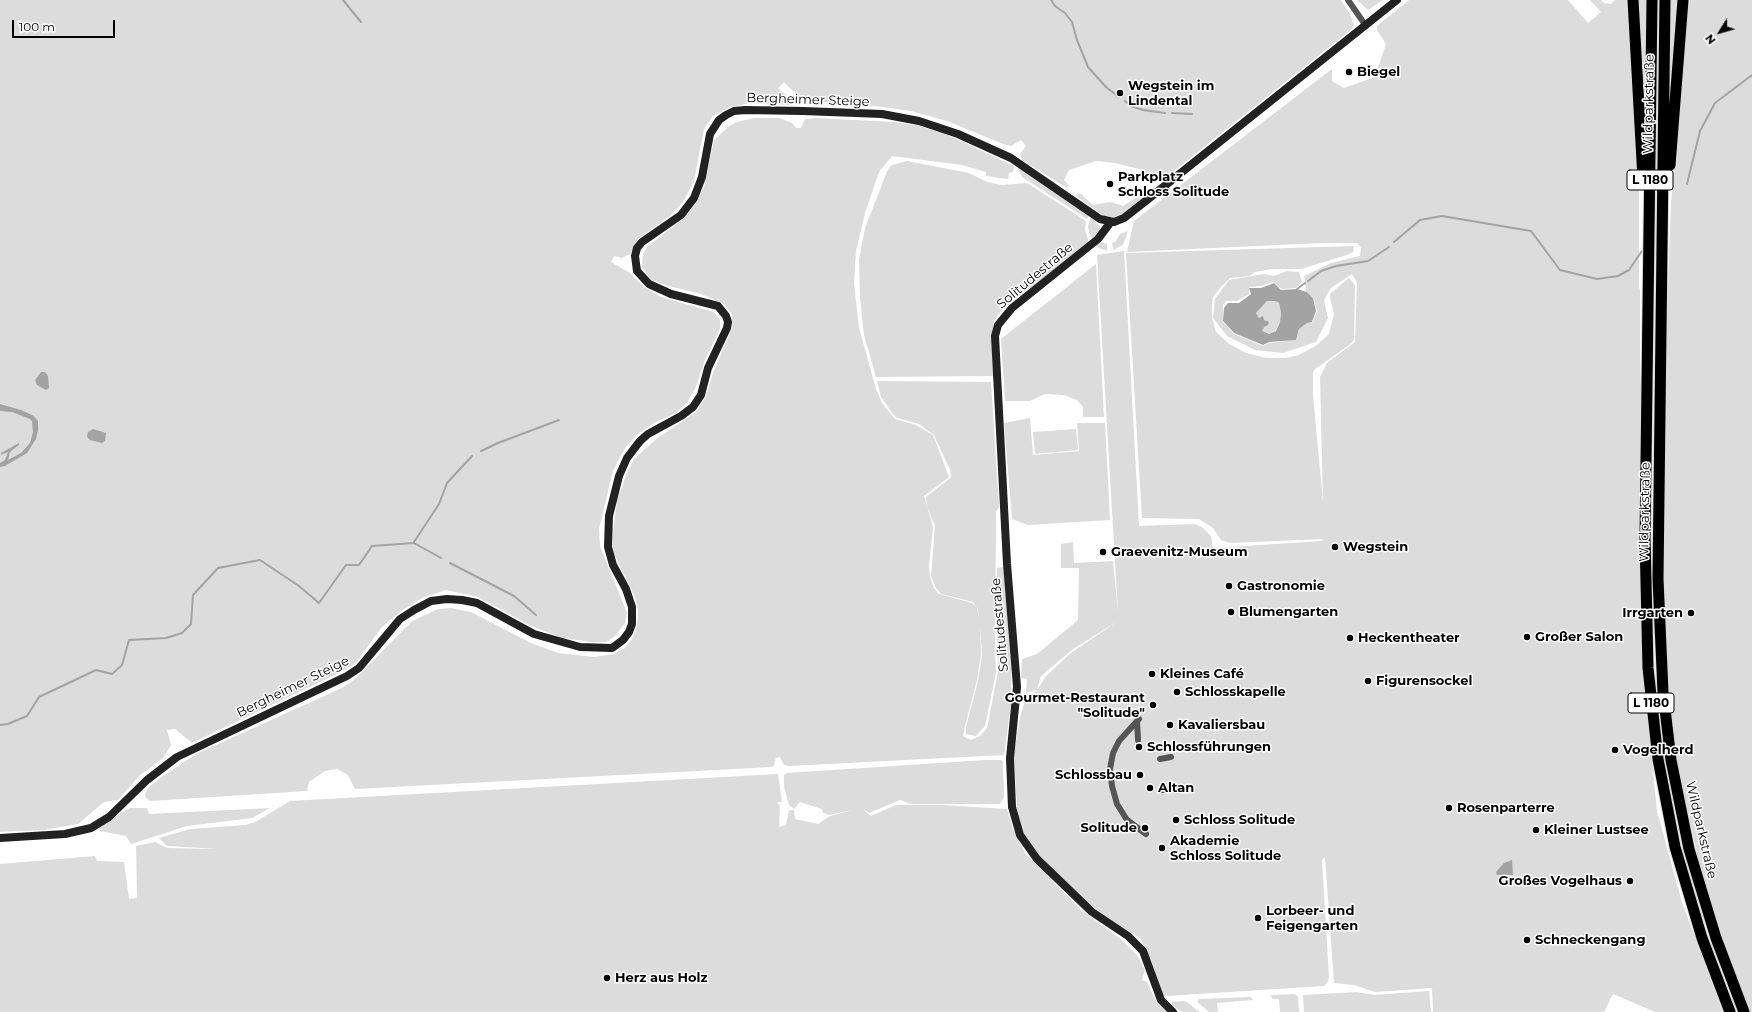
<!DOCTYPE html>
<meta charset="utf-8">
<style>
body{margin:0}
#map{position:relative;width:1752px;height:1012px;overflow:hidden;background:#fff;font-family:Montserrat,sans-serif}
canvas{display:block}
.north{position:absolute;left:1700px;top:12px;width:40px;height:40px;-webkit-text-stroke:3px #fff;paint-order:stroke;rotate:233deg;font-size:11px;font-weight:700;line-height:16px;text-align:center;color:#000}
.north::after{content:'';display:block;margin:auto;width:14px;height:18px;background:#000;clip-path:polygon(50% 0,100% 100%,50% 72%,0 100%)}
.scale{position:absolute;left:12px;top:20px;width:103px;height:18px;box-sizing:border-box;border:2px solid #000;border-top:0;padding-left:5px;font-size:12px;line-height:14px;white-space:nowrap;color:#000;-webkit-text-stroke:3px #fff;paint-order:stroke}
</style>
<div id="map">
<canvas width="1752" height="1012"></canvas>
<div class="north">N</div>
<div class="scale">100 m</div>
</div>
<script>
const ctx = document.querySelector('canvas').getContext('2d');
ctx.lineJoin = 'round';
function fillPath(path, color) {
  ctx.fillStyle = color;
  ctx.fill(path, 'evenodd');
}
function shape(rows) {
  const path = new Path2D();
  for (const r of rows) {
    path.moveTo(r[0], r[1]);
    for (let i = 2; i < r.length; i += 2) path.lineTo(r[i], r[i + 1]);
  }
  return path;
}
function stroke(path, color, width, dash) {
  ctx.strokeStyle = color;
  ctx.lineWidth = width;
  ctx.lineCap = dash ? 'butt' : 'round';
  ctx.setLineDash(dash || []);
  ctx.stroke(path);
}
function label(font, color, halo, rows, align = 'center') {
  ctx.font = font + ' Montserrat,sans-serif';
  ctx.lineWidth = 3;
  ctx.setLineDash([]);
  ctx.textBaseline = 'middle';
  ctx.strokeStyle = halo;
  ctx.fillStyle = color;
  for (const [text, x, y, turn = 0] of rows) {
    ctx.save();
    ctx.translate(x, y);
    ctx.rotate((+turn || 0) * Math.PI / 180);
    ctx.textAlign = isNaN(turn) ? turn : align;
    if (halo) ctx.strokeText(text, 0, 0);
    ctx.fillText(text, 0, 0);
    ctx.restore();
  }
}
fillPath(shape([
 [0,0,1341,0,1350,14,1354,25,1352,29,1160,182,1154,182,1143,170,1115,163,1096,161,1069,170,1064,180,1069,186,1067,188,1022,160,1020,154,1026,146,1021,140,1011,146,1003,144,947,121,911,111,875,106,810,101,797,95,784,82,778,88,792,100,789,105,751,103,730,107,713,116,704,129,694,181,683,202,670,216,638,239,630,254,622,258,614,256,611,262,630,273,644,287,661,297,714,312,720,320,720,329,705,360,696,387,687,403,676,413,654,423,638,434,625,448,613,471,599,529,600,546,627,613,625,623,615,636,606,642,590,642,563,638,531,626,478,597,446,590,422,598,400,612,381,628,356,663,343,671,192,743,175,729,167,730,171,745,163,758,139,776,118,800,104,802,78,824,44,830,0,832],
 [1357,0,1383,0,1368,10],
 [1409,0,1568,0,1588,23,1601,12,1590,0,1601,0,1604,3,1611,4,1615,0,1628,0,1639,194,1639,288,1640,289,1640,372,1643,414,1646,700,1657,811,1682,902,1723,1012,1655,1012,1613,994,1604,1012,1433,1012,1432,988,1375,992,1354,985,1334,983,1325,857,1322,860,1329,977,1328,981,1324,986,1166,996,1162,995,1151,959,1140,938,1105,917,1072,889,1037,853,1023,835,1017,810,1014,753,1020,717,1026,698,1037,690,1026,693,1027,679,1021,678,1022,659,1037,654,1078,620,1079,568,1061,568,1061,544,1073,542,1074,563,1113,561,1118,613,1097,255,1124,251,1139,526,1194,524,1202,527,1211,536,1213,548,1322,541,1323,539,1230,543,1221,540,1213,528,1199,519,1142,518,1126,253,1354,246,1353,252,1347,255,1301,269,1272,269,1255,272,1249,276,1230,278,1220,288,1213,297,1212,304,1212,318,1216,332,1229,344,1246,353,1266,358,1286,358,1299,355,1317,345,1329,334,1334,314,1330,297,1330,294,1349,278,1355,285,1354,339,1352,343,1315,369,1313,372,1313,395,1323,502,1320,377,1327,363,1355,342,1357,283,1352,274,1331,288,1324,300,1328,318,1316,342,1283,353,1255,350,1227,336,1213,318,1215,299,1229,280,1264,274,1274,276,1287,271,1299,272,1302,282,1296,288,1282,289,1273,282,1261,286,1249,287,1249,294,1237,301,1226,301,1223,305,1223,322,1234,334,1263,346,1269,343,1296,340,1299,329,1307,323,1313,322,1317,311,1314,299,1306,291,1304,276,1331,263,1360,256,1361,248,1357,243,1322,243,1127,252,1134,221,1332,69,1332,81,1344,88,1375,77,1386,44,1377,30,1377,26],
 [1118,621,1071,653,1046,676,1037,690,1041,676,1073,649],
 [1637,0,1648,0,1646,146],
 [1661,0,1752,0,1752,1012,1749,1012,1730,960,1702,876,1681,784,1672,728,1668,680,1663,611,1666,348,1671,203,1677,126,1659,131],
 [754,118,779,118,792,123,796,128,801,128,805,119,816,118,894,122,916,125,948,135,1014,166,1013,172,1009,173,1008,179,999,178,986,176,986,172,962,165,892,156,879,172,865,213,856,251,854,283,859,328,876,389,882,403,895,419,916,425,933,435,949,477,924,496,933,527,929,566,930,577,934,588,939,594,972,603,977,607,979,619,978,609,973,602,941,594,936,588,931,576,935,526,927,507,926,497,948,480,951,477,950,470,934,435,919,424,897,418,893,414,881,397,877,381,991,382,999,507,996,512,995,646,996,672,985,726,976,736,966,734,966,727,978,681,982,655,980,625,981,654,977,680,965,726,963,736,971,740,980,736,987,728,998,672,997,648,997,568,1004,567,1011,668,1011,705,1004,755,789,766,784,765,780,757,776,758,774,765,772,767,355,789,348,775,337,769,325,771,309,782,307,791,150,801,146,798,145,794,149,787,163,776,198,753,342,688,355,679,412,621,438,609,451,608,471,612,531,643,558,653,594,657,614,654,625,648,632,639,637,627,638,611,635,597,613,552,613,532,617,500,627,473,634,459,655,440,697,411,706,396,713,373,732,328,732,314,724,304,701,294,665,285,650,279,642,267,643,254,648,246,683,219,695,205,704,187,714,140,728,127,737,122],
 [907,161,969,173,987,182,1002,185,1027,183,1086,221,1085,230,1089,243,1003,309,994,321,992,335,993,376,876,377,864,335,860,298,859,260,865,228,888,169,892,165],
 [1018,166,1089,215,1087,219,1022,177,1018,168],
 [1153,187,1156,189,1123,214,1113,217,1104,216,1076,196,1078,194,1081,194,1093,205,1110,202,1123,206],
 [1091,217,1100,227,1100,231,1092,240,1089,232,1088,226],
 [1128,231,1123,245,1113,250,1112,243,1116,241,1120,234],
 [1100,242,1107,244,1107,251,1099,248,1096,245],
 [1096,264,1104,417,1083,417,1083,407,1077,400,1064,395,1045,394,1030,401,1005,401,1001,339],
 [1267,301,1275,301,1279,303,1281,313,1280,322,1275,331,1269,334,1261,331,1264,320,1259,318,1256,313],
 [1030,418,1033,455,1079,451,1077,423,1105,423,1110,520,1028,525,1012,519,1004,423],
 [1076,429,1078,450,1035,454,1033,432],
 [985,760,1001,760,1003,762,1004,797,1000,804,911,804,900,800,869,813,865,810,858,810,864,810,871,816,896,805,942,805,1007,809,1013,829,1025,853,1080,909,1122,940,1137,955,1145,970,1142,980,1147,982,1155,999,1168,1012,0,1012,0,864,95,856,97,861,124,862,129,899,137,898,136,846,155,842,167,848,219,849,167,846,159,838,190,829,246,825,257,821,290,801,778,774,782,802,777,802,780,806,779,827,786,825,789,810,794,810,795,819,818,824,830,816,853,810,829,815,823,813,822,809,800,802,794,809,789,805,784,787,784,775,787,773],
 [130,808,147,808,149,814,270,808,252,818,187,826,131,844,126,836,100,831,99,829,122,812],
 [1429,991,1431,1012,1304,1012,1303,995,1357,992,1374,995],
 [1295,994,1298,997,1299,1012,1280,1012,1279,999,1272,999,1271,995],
 [1251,997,1253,1000,1217,1003,1218,1012,1209,1012,1197,1002,1199,999],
 [1185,1001,1200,1012,1182,1012,1172,1005,1172,1002]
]), '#dcdcdc');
fillPath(shape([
 [1274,283,1281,290,1297,289,1307,292,1313,298,1316,311,1312,322,1307,323,1299,329,1296,340,1269,342,1263,345,1234,333,1223,321,1224,308,1228,303,1239,303,1251,294,1249,288,1261,288],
 [1267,301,1275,301,1279,303,1281,313,1280,322,1276,331,1269,334,1262,331,1264,327,1268,325,1269,322,1264,320,1263,316,1259,318,1256,313],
 [41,372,45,372,48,376,49,388,46,390,37,385,35,380],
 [0,404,21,410,34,416,38,421,38,430,36,439,27,453,5,466,0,467,0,463,5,460,8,452,1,455,1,453,19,443,19,445,10,452,8,460,21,453,30,443,33,432,32,421,30,419,12,412,0,411],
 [93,429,106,433,105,441,102,443,90,440,87,437,88,432],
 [1512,860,1513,875,1497,875,1496,872,1504,863]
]), '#a3a3a3');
stroke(shape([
 [343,0,361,22],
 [1051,0,1055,6,1065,13,1072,22,1077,40,1088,67,1106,87,1119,97],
 [1125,101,1131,106,1143,110,1165,113],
 [1172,113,1192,114],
 [1687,184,1700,131,1715,103,1752,75],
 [1394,242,1420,220,1442,216,1531,231,1560,270,1597,279,1618,276,1629,270,1642,251],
 [1308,281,1321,271,1336,266,1368,261,1389,247],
 [1297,289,1305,283],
 [481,451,498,443,559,420],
 [414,542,439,504,447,483,472,456],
 [450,563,514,596,536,615],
 [0,725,8,724,27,716,39,697,96,670,112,674,122,665,129,640,166,638,182,633,191,624,193,595,218,568,260,560,299,586,319,603,346,565,359,565,372,546,414,543,441,558]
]), '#a3a3a3', 2);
const highway = shape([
 [1633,0,1643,179],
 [1652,0,1645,538,1648,668,1658,759,1675,847,1702,938,1730,1012],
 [1665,0,1658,579,1663,692,1671,760,1689,849,1716,938,1744,1012],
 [1670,165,1683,0]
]);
stroke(highway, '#dbdbdb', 13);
stroke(shape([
 [1348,0,1366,26],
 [1139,719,1119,741,1113,753,1110,769,1112,786,1117,804,1127,820,1146,834],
 [1137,721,1138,740],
 [1160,759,1171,757],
 [1162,790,1174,789]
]), '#555', 6);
stroke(shape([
 [1110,223,1098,239,1012,308,998,325,995,336,1007,564,1017,687,1010,758,1012,807,1020,835,1037,859,1092,912,1128,936,1143,951,1161,1000,1173,1012],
 [0,838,65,834,91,828,109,817,147,780,177,757,347,676,359,668,400,619,414,610,431,601,447,599,462,600,477,603,534,634,580,647,612,648,623,640,629,632,632,624,632,607,626,589,613,565,608,547,609,516,619,476,627,458,640,441,648,434,681,416,693,407,701,395,708,368,727,328,728,322,726,316,718,306,671,294,649,284,637,271,635,256,637,248,642,242,681,215,694,198,702,177,710,134,719,120,726,115,734,111,745,110,803,111,882,114,919,121,958,134,1011,158,1100,219,1114,222,1124,218,1147,200,1397,0]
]), '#222', 8);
stroke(highway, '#000', 11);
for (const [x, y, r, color] of [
 [1349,72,4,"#000"],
 [1120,93,4,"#000"],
 [1110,184,4,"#000"],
 [1335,547,4,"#000"],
 [1103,552,4,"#000"],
 [1229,586,4,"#000"],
 [1231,612,4,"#000"],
 [1691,613,4,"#000"],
 [1527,637,4,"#000"],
 [1350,638,4,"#000"],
 [1152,674,4,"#000"],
 [1368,681,4,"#000"],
 [1177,692,4,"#000"],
 [1153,705,4,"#000"],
 [1170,725,4,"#000"],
 [1139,747,4,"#000"],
 [1615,750,4,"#000"],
 [1140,775,4,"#000"],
 [1150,788,4,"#000"],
 [1449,808,4,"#000"],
 [1176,820,4,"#000"],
 [1145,828,4,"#000"],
 [1536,830,4,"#000"],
 [1162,848,4,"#000"],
 [1630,881,4,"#000"],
 [1258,918,4,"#000"],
 [1527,940,4,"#000"],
 [607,978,4,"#000"]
]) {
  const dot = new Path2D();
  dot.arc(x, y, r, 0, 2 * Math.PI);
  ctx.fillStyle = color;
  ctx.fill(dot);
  stroke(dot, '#fff', 1.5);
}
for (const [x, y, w] of [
 [1650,180,46],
 [1651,703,46]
]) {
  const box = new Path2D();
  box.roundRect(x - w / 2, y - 10, w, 20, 3);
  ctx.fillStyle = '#fff';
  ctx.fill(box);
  stroke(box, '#000', 1);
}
label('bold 12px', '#000', null, [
 ["L 1180",1650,180],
 ["L 1180",1651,703]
]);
label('bold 13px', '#000', '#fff', [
 ["Biegel",1357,72],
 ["Wegstein im",1128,86],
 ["Lindental",1128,101],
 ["Parkplatz",1118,177],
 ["Schloss Solitude",1118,192],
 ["Wegstein",1343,547],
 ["Graevenitz-Museum",1111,552],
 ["Gastronomie",1237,586],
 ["Blumengarten",1239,612],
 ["Irrgarten",1683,613,"right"],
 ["Großer Salon",1535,637],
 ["Heckentheater",1358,638],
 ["Kleines Café",1160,674],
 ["Figurensockel",1376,681],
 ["Schlosskapelle",1185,692],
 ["Gourmet-Restaurant",1145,698,"right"],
 ["\"Solitude\"",1145,713,"right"],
 ["Kavaliersbau",1178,725],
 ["Schlossführungen",1147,747],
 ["Vogelherd",1623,750],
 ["Schlossbau",1132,775,"right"],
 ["Altan",1158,788],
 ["Rosenparterre",1457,808],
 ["Schloss Solitude",1184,820],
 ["Solitude",1137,828,"right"],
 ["Kleiner Lustsee",1544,830],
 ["Akademie",1170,841],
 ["Schloss Solitude",1170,856],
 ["Großes Vogelhaus",1622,881,"right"],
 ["Lorbeer- und",1266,911],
 ["Feigengarten",1266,926],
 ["Schneckengang",1535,940],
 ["Herz aus Holz",615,978]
], 'left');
label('13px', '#000', '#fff', [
 ["Bergheimer Steige",808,100,2],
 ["Wildparkstraße",1649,104,-89],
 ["Solitudestraße",1035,276,-40],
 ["Wildparkstraße",1645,512,-89],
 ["Solitudestraße",1000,625,-95],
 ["Bergheimer Steige",293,687,-26],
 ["Wildparkstraße",1701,830,77]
]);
</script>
